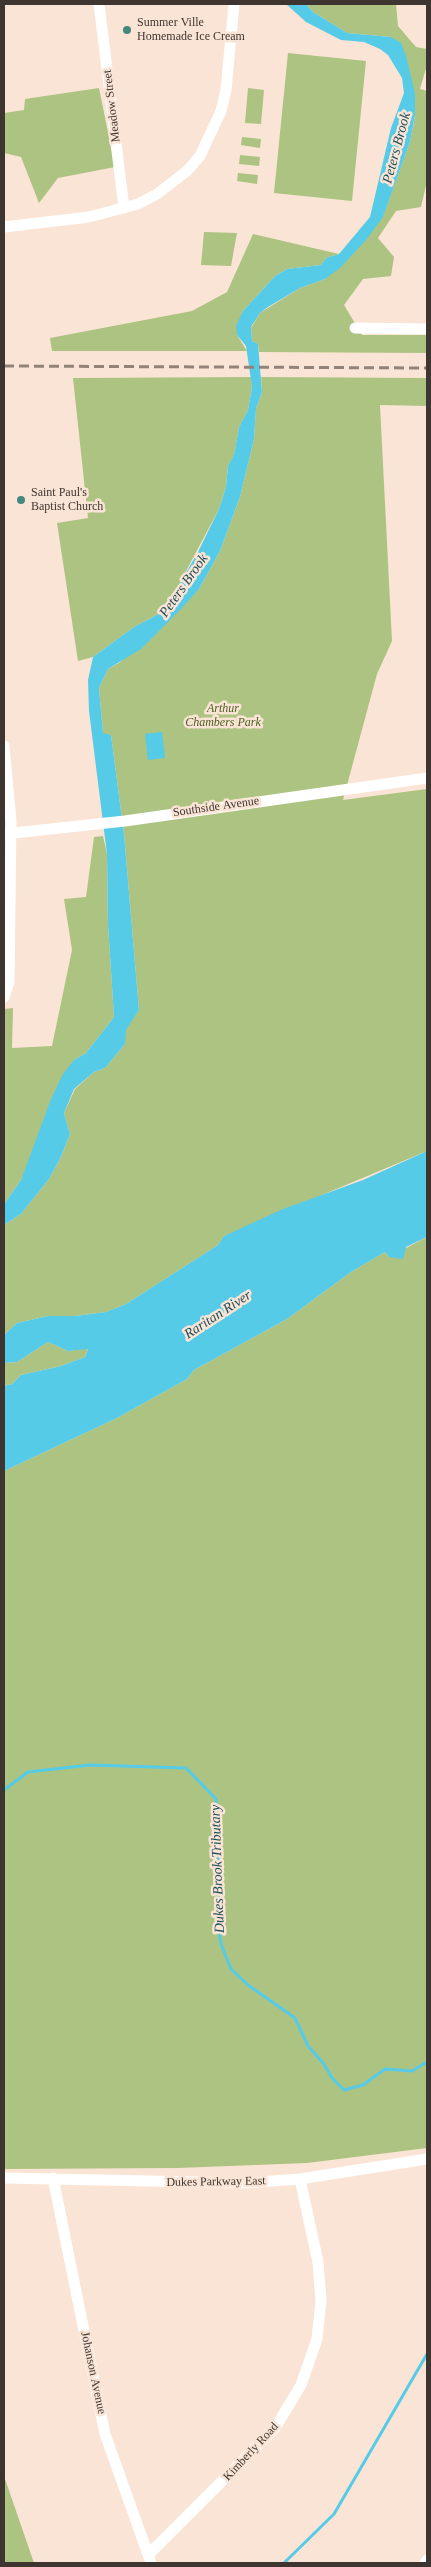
<!DOCTYPE html>
<style>
body{margin:0}
#map{position:relative;width:431px;height:2567px;overflow:hidden;background:#fae4d5;font-family:Georgia,serif}
canvas{display:block}
.frame{position:absolute;inset:0;border:5px solid #3e3530;pointer-events:none}
</style>
<div id="map">
<canvas width="431" height="2567"></canvas>
<div class="frame"></div>
</div>
<script>
const ctx = document.querySelector('canvas').getContext('2d');
ctx.lineJoin = 'round';
function fillPath(path, color) {
  ctx.fillStyle = color;
  ctx.fill(path, 'evenodd');
}
function shape(rows) {
  const path = new Path2D();
  for (const r of rows) {
    path.moveTo(r[0], r[1]);
    for (let i = 2; i < r.length; i += 2) path.lineTo(r[i], r[i + 1]);
  }
  return path;
}
function stroke(path, color, width, dash) {
  ctx.strokeStyle = color;
  ctx.lineWidth = width;
  ctx.lineCap = dash ? 'butt' : 'round';
  ctx.setLineDash(dash || []);
  ctx.stroke(path);
}
function label(font, color, halo, rows, align = 'center') {
  ctx.font = font + ' Georgia,serif';
  ctx.lineWidth = 5;
  ctx.setLineDash([]);
  ctx.textBaseline = 'middle';
  ctx.strokeStyle = halo;
  ctx.fillStyle = color;
  for (const [text, x, y, turn = 0] of rows) {
    ctx.save();
    ctx.translate(x, y);
    ctx.rotate((+turn || 0) * Math.PI / 180);
    ctx.textAlign = isNaN(turn) ? turn : align;
    if (halo) ctx.strokeText(text, 0, 0);
    ctx.fillText(text, 0, 0);
    ctx.restore();
  }
}
fillPath(shape([
 [306,4,396,4,398,26,416,47,427,49,427,65,420,89,427,91,427,181,421,207,396,211,378,238,394,257,391,276,363,279,344,305,362,335,427,335,427,353,259,352,258,344,252,341,251,328,260,313,300,288,325,279,383,216,410,142,415,116,415,94,391,37,347,33,313,12],
 [288,53,366,61,352,201,274,193],
 [99,88,115,167,58,178,39,203,21,157,4,153,4,113,24,110,25,99],
 [248,88,264,90,261,124,245,123],
 [242,137,261,139,260,148,241,145],
 [240,155,260,157,259,166,239,164],
 [238,173,258,175,257,184,237,181],
 [204,232,237,233,231,266,201,265],
 [253,234,339,254,326,258,321,265,287,269,275,276,243,311,237,335,247,351,52,351,50,338,192,311,227,292],
 [251,377,252,387,248,410,239,427,234,456,228,466,226,487,219,509,177,588,157,615,134,627,93,657,78,661,57,523,88,518,73,378],
 [261,377,427,378,427,406,380,405,392,641,377,674,343,800,427,789,427,1151,224,1236,218,1245,126,1304,106,1312,75,1316,48,1316,17,1323,4,1335,4,1225,21,1214,49,1179,60,1159,70,1134,64,1113,75,1089,94,1072,105,1068,125,1044,125,1030,139,1010,124,834,111,735,103,734,99,688,108,669,119,663,199,589,220,551,240,497,254,439,256,409,262,392],
 [103,836,107,854,108,925,114,1017,86,1053,74,1060,21,1180,4,1204,4,1009,13,1008,12,1048,52,1046,72,950,64,899,86,897,94,837],
 [427,1237,427,2148,307,2163,178,2168,4,2169,4,1471,117,1418,187,1379,194,1370,287,1319,351,1272,385,1252,389,1257],
 [48,1342,68,1351,88,1348,85,1357,61,1366,21,1375,12,1384,4,1386,4,1363,17,1362],
 [4,2476,34,2563,4,2563]
]), '#adc381');
fillPath(shape([
 [286,4,306,4,313,12,347,33,391,37,401,43,406,56,415,94,415,115,410,142,383,217,366,240,340,268,325,279,300,288,268,307,260,313,251,327,252,341,258,344,262,392,256,409,254,439,240,497,220,551,199,589,180,610,141,649,108,669,99,688,103,733,111,735,124,834,139,1010,126,1030,125,1044,105,1068,94,1072,74,1089,64,1113,70,1134,60,1159,49,1179,21,1214,4,1225,4,1204,21,1180,51,1099,63,1074,74,1060,86,1053,114,1017,108,925,107,854,89,711,88,680,93,657,134,627,157,615,177,588,198,552,219,509,226,487,228,466,234,455,239,427,248,410,252,387,246,346,237,335,236,326,243,311,275,276,287,269,321,265,326,258,339,254,370,217,391,128,404,93,402,78,388,55,380,49,364,42,341,40,306,22],
 [162,732,165,758,148,760,145,734],
 [427,1151,427,1237,406,1247,403,1259,389,1257,385,1252,351,1272,287,1319,194,1370,187,1379,117,1418,4,1471,4,1386,12,1384,21,1375,61,1366,85,1357,88,1349,68,1351,48,1342,17,1362,4,1363,4,1335,17,1323,48,1316,75,1316,106,1312,126,1304,218,1245,224,1236,283,1209,363,1180]
]), '#55cbe8');
stroke(shape([
 [4,1790,28,1772,90,1765,186,1768,216,1799,219,1864,218,1918,221,1944,231,1969,248,1985,295,2018,308,2046,324,2064,332,2078,344,2090,363,2085,385,2069,412,2071,427,2062],
 [284,2563,334,2514,427,2354]
]), '#55cbe8', 3);
stroke(shape([
 [99,4,124,208],
 [4,227,89,217,138,204,157,194,187,171,200,156,221,111,226,90,234,4],
 [355,328,427,329],
 [4,746,11,821,9,982,4,997],
 [4,834,125,821,427,778],
 [4,2178,245,2183,300,2179,427,2159],
 [53,2178,105,2434,151,2563],
 [148,2555,275,2428,301,2385,317,2339,321,2301,318,2262,300,2179],
 [425,2563,427,2560]
]), '#fff', 11);
stroke(shape([
 [4,366,427,368]
]), '#918379', 3, [10, 5]);
for (const [x, y, r, color] of [
 [127,30,5,"#43887e"],
 [21,500,5,"#43887e"]
]) {
  const dot = new Path2D();
  dot.arc(x, y, r, 0, 2 * Math.PI);
  ctx.fillStyle = color;
  ctx.fill(dot);
  stroke(dot, '#fae4d5', 2);
}
label('12px', '#3e3530', '#fae4d5', [
 ["Summer Ville",137,23],
 ["Homemade Ice Cream",137,37],
 ["Saint Paul's",31,493],
 ["Baptist Church",31,507]
], 'left');
label('12px', '#3e3530', '#fae4d5', [
 ["Meadow Street",112,106,-97],
 ["Southside Avenue",216,807,-8],
 ["Dukes Parkway East",216,2182,-1],
 ["Johanson Avenue",93,2373,78],
 ["Kimberly Road",251,2452,-47]
]);
label('italic 12px', '#4d5e24', '#fae4d5', [
 ["Arthur",223,709],
 ["Chambers Park",223,723]
]);
label('italic 14px', '#1b4d5a', '#fae4d5', [
 ["Peters Brook",397,148,-75],
 ["Peters Brook",184,586,-55],
 ["Raritan River",218,1315,-33],
 ["Dukes Brook Tributary",218,1869,-92]
]);
</script>
